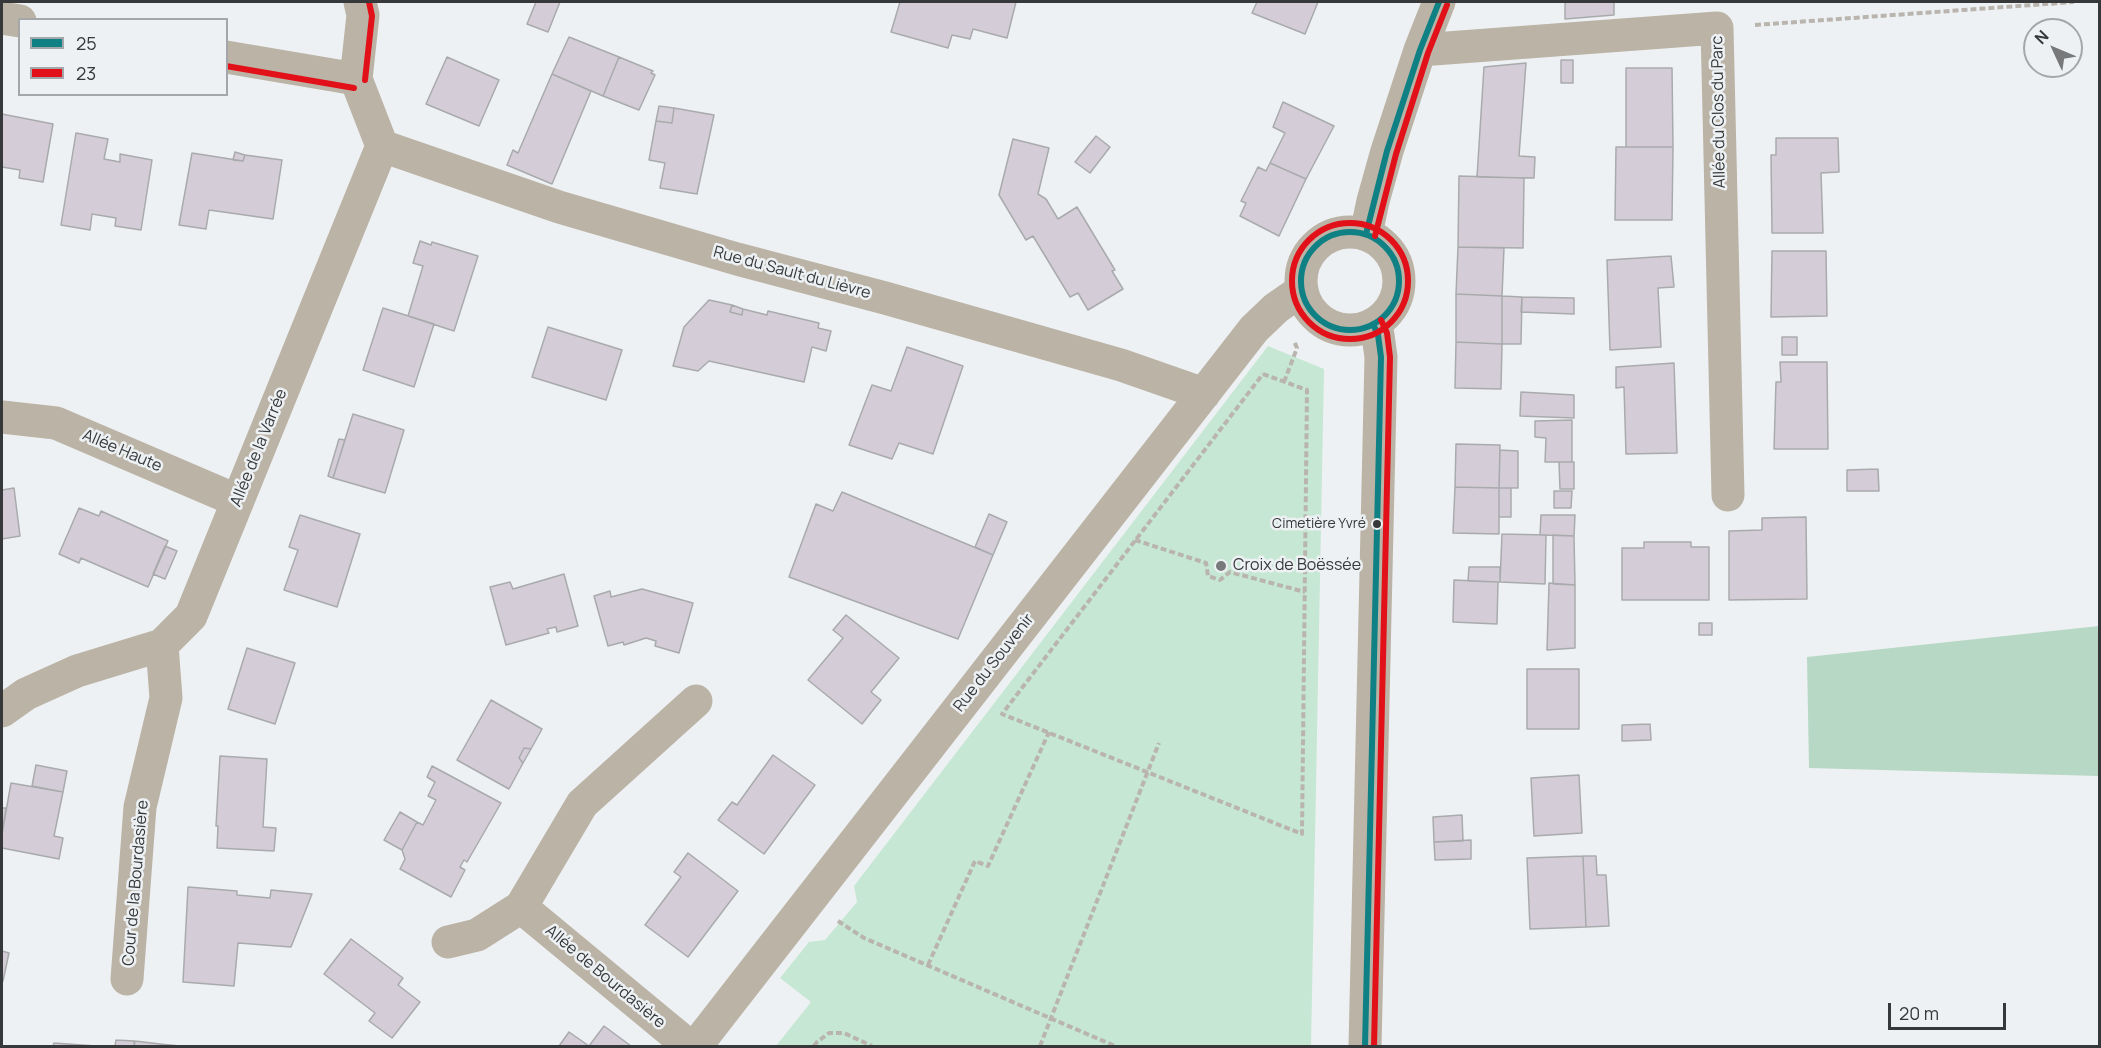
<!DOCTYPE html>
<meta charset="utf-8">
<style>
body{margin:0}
#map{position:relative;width:2101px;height:1048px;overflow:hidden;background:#eef1f3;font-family:Manrope,sans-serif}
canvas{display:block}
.frame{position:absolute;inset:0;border:3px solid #373839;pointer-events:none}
.legend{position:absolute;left:18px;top:18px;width:210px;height:78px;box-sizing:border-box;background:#edf1f4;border:2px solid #a4a7a9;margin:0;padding:8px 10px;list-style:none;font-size:18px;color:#373839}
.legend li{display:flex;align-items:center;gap:12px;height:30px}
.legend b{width:30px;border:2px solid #a4a7a9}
.north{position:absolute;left:2023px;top:18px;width:60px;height:60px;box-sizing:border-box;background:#edf1f4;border:2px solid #a4a7a9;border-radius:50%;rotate:314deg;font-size:16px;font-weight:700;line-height:24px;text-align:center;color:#373839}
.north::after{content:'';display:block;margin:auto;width:21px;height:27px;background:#77797a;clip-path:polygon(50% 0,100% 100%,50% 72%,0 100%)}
.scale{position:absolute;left:1888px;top:1003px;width:118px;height:27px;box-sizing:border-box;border:3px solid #373839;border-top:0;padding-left:8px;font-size:18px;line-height:21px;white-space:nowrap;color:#373839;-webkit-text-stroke:4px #edf1f4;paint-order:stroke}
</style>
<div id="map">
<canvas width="2101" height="1048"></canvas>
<div class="frame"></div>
<ul class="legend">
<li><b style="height:8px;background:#0f8184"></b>25</li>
<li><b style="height:8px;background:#e21018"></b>23</li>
</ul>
<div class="north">N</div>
<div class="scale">20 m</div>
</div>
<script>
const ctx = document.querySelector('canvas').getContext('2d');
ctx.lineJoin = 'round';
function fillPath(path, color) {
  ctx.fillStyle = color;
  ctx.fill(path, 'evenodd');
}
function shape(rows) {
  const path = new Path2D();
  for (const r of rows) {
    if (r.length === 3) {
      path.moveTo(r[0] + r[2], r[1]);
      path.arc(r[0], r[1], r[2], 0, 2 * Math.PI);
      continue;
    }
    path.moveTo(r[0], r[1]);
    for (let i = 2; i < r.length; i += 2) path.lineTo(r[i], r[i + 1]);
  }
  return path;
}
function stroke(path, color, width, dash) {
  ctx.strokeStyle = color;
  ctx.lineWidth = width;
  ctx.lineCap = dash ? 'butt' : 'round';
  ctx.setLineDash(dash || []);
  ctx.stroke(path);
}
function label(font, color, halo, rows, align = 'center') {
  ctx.font = font + ' Manrope,sans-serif';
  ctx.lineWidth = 5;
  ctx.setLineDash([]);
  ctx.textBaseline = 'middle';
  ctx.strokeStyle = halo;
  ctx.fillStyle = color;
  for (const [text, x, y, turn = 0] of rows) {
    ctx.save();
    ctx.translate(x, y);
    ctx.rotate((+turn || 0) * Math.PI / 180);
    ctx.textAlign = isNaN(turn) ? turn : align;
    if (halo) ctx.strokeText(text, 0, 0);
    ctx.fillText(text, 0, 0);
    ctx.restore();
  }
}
fillPath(shape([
 [1268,346,1324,369,1311,1046,776,1046,811,1002,780,978,809,942,825,940,857,902,854,886]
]), '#c6e7d3');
fillPath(shape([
 [2099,626,2099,776,1809,768,1807,657]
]), '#b7d8c4');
const building = shape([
 [536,2,560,2,548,32,527,24,536,2],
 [900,2,1016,2,1007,38,973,29,970,39,952,35,948,48,891,32,900,2],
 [1257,2,1318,2,1305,34,1252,13,1257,2],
 [1565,2,1614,2,1614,15,1565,19,1565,2],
 [569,37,619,57,603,96,552,74,569,37],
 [447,57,499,80,479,126,426,104,447,57],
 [619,57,653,71,651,73,655,75,639,110,603,96,619,57],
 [1561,60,1573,60,1573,83,1561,83,1561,60],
 [1526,63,1519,156,1535,157,1534,178,1477,177,1484,67,1526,63],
 [1626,68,1672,68,1673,147,1626,147,1626,68],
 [552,74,591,91,552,184,507,165,513,150,518,153,552,74],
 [1283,102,1334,126,1306,179,1270,163,1285,133,1273,127,1283,102],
 [659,106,674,108,672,123,656,121,659,106],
 [674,108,714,115,697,194,660,188,665,163,649,160,656,121,672,123,674,108],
 [2,114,53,124,43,182,19,178,20,170,2,167,2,114],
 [76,133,108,139,104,159,120,162,120,154,152,160,141,230,115,226,116,218,92,214,90,230,61,225,76,133],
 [1096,136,1110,147,1090,173,1075,162,1096,136],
 [1776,138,1838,138,1839,172,1821,173,1823,233,1772,233,1771,155,1776,155,1776,138],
 [1013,139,1049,148,1038,194,1046,199,1058,219,1077,207,1115,270,1112,271,1123,289,1088,310,1078,293,1070,297,1033,236,1026,240,999,195,1013,139],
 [1616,147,1673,147,1672,220,1615,220,1616,147],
 [235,152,245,155,243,161,233,160,235,152],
 [192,153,243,161,245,155,282,160,273,219,209,210,206,229,179,225,192,153],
 [1270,163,1306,179,1279,236,1240,216,1246,203,1241,201,1258,167,1266,171,1270,163],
 [1459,176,1524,178,1523,248,1458,247,1459,176],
 [420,241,431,245,432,242,478,256,454,331,408,316,423,266,413,263,420,241],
 [1458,247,1504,248,1502,296,1456,294,1458,247],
 [1772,251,1826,251,1827,316,1771,317,1772,251],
 [1671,256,1674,287,1658,288,1661,347,1610,350,1607,260,1671,256],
 [1456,294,1502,296,1502,344,1456,342,1456,294],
 [1502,296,1522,297,1521,344,1502,344,1502,296],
 [1522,297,1574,298,1574,314,1521,312,1522,297],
 [709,300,732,305,730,312,742,315,743,309,767,315,768,311,819,323,818,328,831,331,826,351,812,347,804,382,709,361,698,371,673,366,684,327,709,300],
 [732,305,743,309,742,315,730,312,732,305],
 [383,308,434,324,414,387,363,370,383,308],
 [548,327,622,350,606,400,532,377,548,327],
 [1782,337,1797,337,1797,355,1782,355,1782,337],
 [1456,342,1502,344,1501,389,1455,388,1456,342],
 [907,347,963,366,933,454,899,443,892,459,849,445,872,385,891,391,907,347],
 [1780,362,1827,362,1828,449,1774,449,1776,382,1781,382,1780,362],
 [1674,363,1677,453,1626,454,1624,387,1616,388,1616,367,1674,363],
 [1521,392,1574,395,1574,418,1520,416,1521,392],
 [353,414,404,430,385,493,333,478,353,414],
 [1572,420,1572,462,1545,462,1546,438,1535,437,1535,421,1572,420],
 [339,439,345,440,333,478,328,476,339,439],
 [1456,444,1500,445,1499,488,1455,487,1456,444],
 [1500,450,1518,451,1518,488,1499,488,1500,450],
 [1559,462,1574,462,1574,489,1560,489,1559,462],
 [1878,469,1879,491,1847,491,1847,470,1878,469],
 [1455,487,1499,488,1499,534,1453,533,1455,487],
 [14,488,20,536,2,539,2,490,14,488],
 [1499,488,1511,488,1511,517,1499,517,1499,488],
 [1554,491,1572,491,1571,508,1554,508,1554,491],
 [842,492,993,555,958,639,789,577,816,504,833,511,842,492],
 [79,508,99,516,101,511,168,541,148,587,81,558,79,563,59,554,79,508],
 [989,514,1007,522,993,555,975,547,989,514],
 [300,515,360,534,337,607,284,590,298,550,289,547,300,515],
 [1541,515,1575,515,1574,536,1540,535,1541,515],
 [1806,517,1807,599,1729,600,1729,531,1762,530,1762,518,1806,517],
 [1502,534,1546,535,1545,584,1500,582,1502,534],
 [1553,535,1574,536,1575,585,1553,584,1553,535],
 [1644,542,1691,542,1691,547,1709,547,1709,600,1622,600,1622,548,1644,548,1644,542],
 [165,546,177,551,165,579,153,574,165,546],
 [1469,567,1500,567,1500,582,1468,581,1469,567],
 [564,574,578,626,557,632,556,627,547,629,549,633,506,645,490,587,510,582,513,589,564,574],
 [1454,580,1498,582,1497,624,1453,622,1454,580],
 [1549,583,1575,585,1575,648,1547,650,1549,583],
 [642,589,693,603,679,653,655,646,656,641,646,638,624,645,623,642,608,646,594,596,610,591,611,597,642,589],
 [846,615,899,658,871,692,881,700,862,724,808,680,843,638,833,630,846,615],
 [1699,623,1712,623,1712,635,1699,635,1699,623],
 [247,648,295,663,275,724,228,709,247,648],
 [1527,669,1579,669,1579,729,1527,729,1527,669],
 [491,700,542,729,531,749,524,748,519,758,523,763,509,789,457,760,491,700],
 [1650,724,1651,740,1622,741,1622,725,1650,724],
 [524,748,531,749,523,763,519,758,524,748],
 [773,755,815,785,764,854,718,820,732,802,737,805,773,755],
 [220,756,267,759,263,827,276,828,274,851,217,848,218,826,216,826,220,756],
 [36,765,67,771,63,792,32,786,36,765],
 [432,766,501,803,467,862,464,860,460,867,465,870,451,897,400,869,405,859,402,850,417,822,423,825,436,800,428,796,435,782,427,777,432,766],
 [1579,775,1582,833,1534,836,1531,778,1579,775],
 [11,783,63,792,54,836,63,838,59,859,2,848,2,834,11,783],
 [2,808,6,808,2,834,2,808],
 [400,812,417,822,402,850,384,840,400,812],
 [1462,815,1463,841,1434,842,1433,817,1462,815],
 [1471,840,1471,859,1435,860,1434,842,1471,840],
 [688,853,738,891,688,957,645,925,681,877,674,872,688,853],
 [1583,856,1596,856,1597,875,1606,875,1609,926,1586,927,1583,856],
 [1583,856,1586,927,1530,929,1527,858,1583,856],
 [188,887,237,891,237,895,270,898,271,890,312,894,291,947,238,943,234,986,183,982,188,887],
 [351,939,403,978,398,985,420,1002,392,1038,369,1021,375,1013,324,974,351,939],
 [2,951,9,953,3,981,2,980,2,951],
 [604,1026,631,1046,589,1046,604,1026],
 [569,1032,589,1046,559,1046,569,1032],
 [116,1040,134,1041,134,1046,115,1046,116,1040],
 [135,1041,160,1044,180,1046,134,1046,135,1041],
 [54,1043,96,1046,53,1046,54,1043]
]);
fillPath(building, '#d4cdd8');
stroke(building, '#a9aaac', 1.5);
stroke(shape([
 [1755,25,2074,2],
 [1263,374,1307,390,1302,834,1002,714,1263,374],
 [1284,382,1297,348,1294,341],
 [1135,540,1206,563,1208,576,1220,580,1230,572,1305,592],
 [838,921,864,938,1115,1046],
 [928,965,975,861,988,866,1049,732],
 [814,1046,817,1042,829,1033,844,1033,872,1046],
 [1040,1046,1159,743]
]), '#b9b5ae', 4, [6, 3]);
stroke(shape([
 [2,18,20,21],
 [1420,50,1717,28,1728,495],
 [226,57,356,79],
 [382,146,559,207,737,259,885,298,1121,365,1204,394],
 [1350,281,49],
 [1366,234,1373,201,1387,151,1420,50,1439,2],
 [2,417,56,423,238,501],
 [2,711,26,694,77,671,162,645,191,616,382,146,356,79,363,15,360,2],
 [521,907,582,804,696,701],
 [448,942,477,935,521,907,689,1046],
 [127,979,140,807,166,698,162,645],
 [696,1046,1254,329,1276,308,1302,290],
 [1365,1046,1381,357,1378,335,1373,324]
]), '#bbb3a6', 33);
stroke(shape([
 [1350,281,49],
 [1366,234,1387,151,1420,50,1439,2],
 [1365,1046,1381,357,1378,335,1373,324]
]), '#0f8184', 6);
stroke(shape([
 [226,66,354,88],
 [365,80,372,16,369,2],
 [1350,281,58],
 [1375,236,1396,154,1428,53,1447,5],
 [1374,1046,1390,357,1387,333,1381,320]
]), '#e21018', 6);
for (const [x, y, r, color] of [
 [1377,524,5,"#373839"],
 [1221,566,6,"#77797a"]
]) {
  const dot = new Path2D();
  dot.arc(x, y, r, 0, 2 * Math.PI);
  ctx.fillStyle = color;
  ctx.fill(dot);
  stroke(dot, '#edf1f4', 2);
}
label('14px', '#373839', '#edf1f4', [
 ["Cimetière Yvré",1366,524]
], 'right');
label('16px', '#373839', '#edf1f4', [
 ["Allée du Clos du Parc",1719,112,-91],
 ["Rue du Sault du Lièvre",792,273,15],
 ["Allée de la Varrée",259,448,-68],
 ["Allée Haute",122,451,23],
 ["Rue du Souvenir",994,663,-52],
 ["Cour de la Bourdasière",136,883,-85],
 ["Allée de Bourdasière",605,977,40]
]);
label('16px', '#373839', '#edf1f4', [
 ["Croix de Boëssée",1233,566]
], 'left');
</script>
